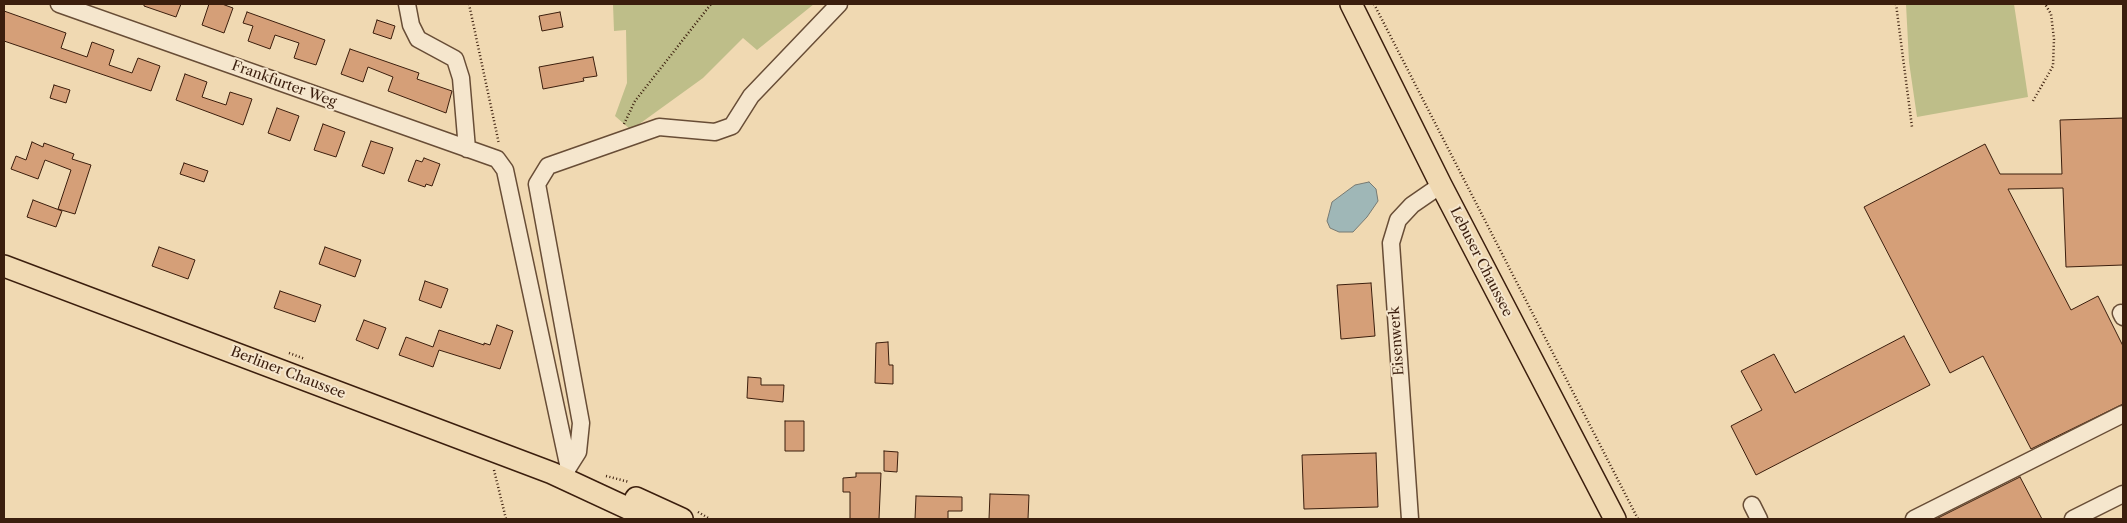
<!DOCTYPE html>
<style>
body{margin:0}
#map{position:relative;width:2127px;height:523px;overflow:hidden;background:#f0d9b2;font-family:"Libre Caslon Text",serif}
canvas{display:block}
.frame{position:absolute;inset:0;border:5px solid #3b1e0d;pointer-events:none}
</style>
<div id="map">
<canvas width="2127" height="523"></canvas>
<div class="frame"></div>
</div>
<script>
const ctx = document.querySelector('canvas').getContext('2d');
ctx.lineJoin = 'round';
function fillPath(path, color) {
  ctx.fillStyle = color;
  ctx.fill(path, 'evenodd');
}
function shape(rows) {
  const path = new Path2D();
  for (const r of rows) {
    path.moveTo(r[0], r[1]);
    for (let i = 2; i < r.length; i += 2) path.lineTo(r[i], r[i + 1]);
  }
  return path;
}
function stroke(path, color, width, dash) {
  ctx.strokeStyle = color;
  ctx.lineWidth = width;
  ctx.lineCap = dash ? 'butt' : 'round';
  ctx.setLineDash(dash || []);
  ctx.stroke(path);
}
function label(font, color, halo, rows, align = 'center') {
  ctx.font = font + ' "Libre Caslon Text",serif';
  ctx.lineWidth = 4;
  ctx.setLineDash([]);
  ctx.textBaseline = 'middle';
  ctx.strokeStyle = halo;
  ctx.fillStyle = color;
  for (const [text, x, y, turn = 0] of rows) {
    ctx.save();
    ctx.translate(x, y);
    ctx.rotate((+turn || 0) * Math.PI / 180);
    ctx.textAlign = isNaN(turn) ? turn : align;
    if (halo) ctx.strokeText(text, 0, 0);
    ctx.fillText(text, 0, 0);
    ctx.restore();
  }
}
fillPath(shape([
 [613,4,814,4,757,50,743,38,703,78,631,130,615,116,627,83,626,30,614,31],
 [1906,4,2014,4,2028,97,1917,117,1909,62]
]), '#bebe89');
const water = shape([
 [1369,182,1376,189,1378,201,1367,217,1353,232,1339,232,1330,228,1327,221,1332,202,1355,185,1369,182]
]);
fillPath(water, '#9fb7b7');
stroke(water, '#777a73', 1);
const building = shape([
 [144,4,181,4,176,17,144,6,144,4],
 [209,4,222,4,233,8,224,33,202,25,209,4],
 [4,11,66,33,61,48,87,57,92,42,114,50,109,65,132,73,138,58,160,66,151,91,4,41,4,11],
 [247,12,325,40,316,65,294,58,299,43,275,35,270,49,248,41,253,26,243,23,247,12],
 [560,12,563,27,542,31,539,16,560,12],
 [377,20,395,26,391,39,373,33,377,20],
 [350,49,419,73,417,79,452,91,446,113,388,91,393,77,368,67,363,82,341,74,350,49],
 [593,57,597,76,583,78,584,81,543,89,539,67,593,57],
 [185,74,207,82,202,97,226,105,230,92,252,99,243,125,176,100,185,74],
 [54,85,70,90,66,103,50,98,54,85],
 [277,108,299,116,290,141,268,133,277,108],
 [2123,118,2123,265,2066,267,2063,188,2008,189,2071,310,2098,296,2123,346,2123,404,2031,449,1983,356,1950,373,1864,207,1985,144,2000,174,2062,174,2060,120,2123,118],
 [323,124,345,132,336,157,314,150,323,124],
 [371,141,393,148,384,174,362,166,371,141],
 [32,142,43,147,44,143,74,154,72,159,91,165,75,214,58,209,71,170,45,160,38,179,11,169,16,156,26,160,32,142],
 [424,158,440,164,432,186,426,184,425,187,408,181,416,160,422,162,424,158],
 [184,163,208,171,204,182,180,174,184,163],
 [33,200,62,211,56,227,27,217,33,200],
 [159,247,195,260,188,279,152,266,159,247],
 [325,247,361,260,355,277,319,264,325,247],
 [425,281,448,289,441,308,419,300,425,281],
 [1371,283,1375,336,1341,339,1337,285,1371,283],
 [280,291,321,305,315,322,274,308,280,291],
 [364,320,386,328,378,349,356,340,364,320],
 [497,325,513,331,500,369,439,350,433,367,399,355,406,337,433,347,439,330,484,345,484,343,490,345,497,325],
 [1904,336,1930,385,1756,475,1731,426,1762,410,1741,371,1774,354,1795,393,1904,336],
 [888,342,889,365,893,365,893,384,875,383,876,343,888,342],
 [748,377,761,378,761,385,784,385,783,402,747,398,748,377],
 [785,421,804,421,804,451,785,451,785,421],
 [884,451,898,452,897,472,884,471,884,451],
 [1376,453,1378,507,1304,509,1302,455,1376,453],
 [856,473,881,473,879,519,850,519,850,492,843,492,843,478,856,477,856,473],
 [2020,477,2042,519,1936,519,2020,477],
 [990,494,1029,495,1028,519,989,519,990,494],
 [916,496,962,497,962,511,948,511,948,519,915,519,916,496]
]);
fillPath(building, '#d59f78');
stroke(building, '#3b1e0d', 1);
const minor = shape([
 [59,4,497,159,505,170,568,464],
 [407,4,411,25,418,39,455,59,461,78,467,149],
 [2121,313,2123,317],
 [566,471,578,452,581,423,537,184,548,166,659,127,715,132,732,126,751,96,839,4],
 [1752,505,1759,519],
 [1410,519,1391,243,1398,220,1412,205,1441,185],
 [1914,519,2123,414],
 [2073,519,2123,494]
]);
const major = shape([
 [1351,4,1441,185,1615,519],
 [4,266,552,473,651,519],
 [636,498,682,519]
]);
stroke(minor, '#684d36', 19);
stroke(major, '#3b1e0d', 24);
stroke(shape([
 [469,4,499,144],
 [1374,4,1638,519],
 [1896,4,1912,127],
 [2033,101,2053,66,2054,39,2051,14,2045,4],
 [624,124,635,101,711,4],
 [289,353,305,359],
 [494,470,506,519],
 [606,476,629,482],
 [698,512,710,519]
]), '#3b1e0d', 2.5, [1, 2.5]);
stroke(minor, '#f5e6cd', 16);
stroke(major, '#f0d9b2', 21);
label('14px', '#3b1e0d', '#f5e6cd', [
 ["Frankfurter Weg",284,84,20],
 ["Lebuser Chaussee",1481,262,63],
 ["Eisenwerk",1397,341,-94],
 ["Berliner Chaussee",288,373,21]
]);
</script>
